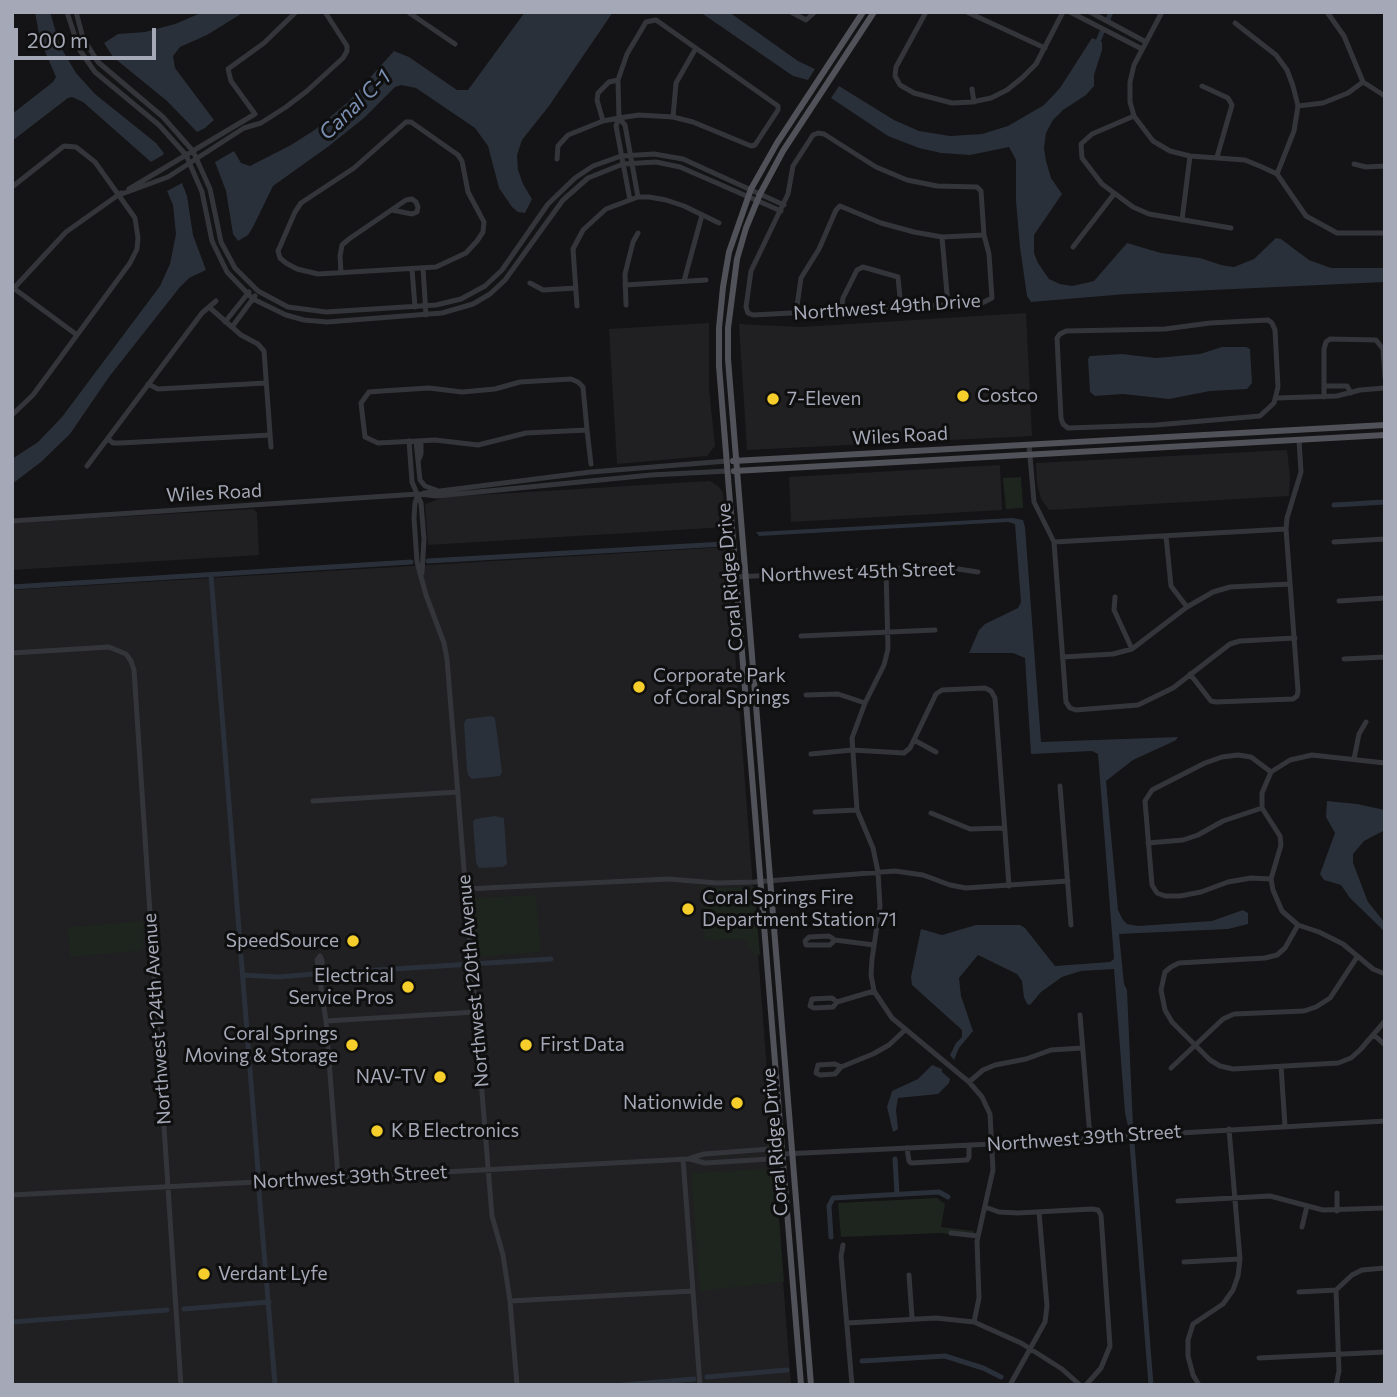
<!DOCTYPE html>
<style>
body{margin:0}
#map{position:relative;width:1397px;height:1397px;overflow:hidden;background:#141315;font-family:Commissioner,sans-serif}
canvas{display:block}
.frame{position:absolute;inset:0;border:14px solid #a5a8b6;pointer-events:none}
.scale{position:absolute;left:14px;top:28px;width:142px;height:32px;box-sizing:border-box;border:4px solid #a5a8b6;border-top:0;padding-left:9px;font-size:21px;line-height:24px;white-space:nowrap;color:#a5a8b6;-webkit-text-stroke:5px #0f0f10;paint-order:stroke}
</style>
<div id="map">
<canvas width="1397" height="1397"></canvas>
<div class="frame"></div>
<div class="scale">200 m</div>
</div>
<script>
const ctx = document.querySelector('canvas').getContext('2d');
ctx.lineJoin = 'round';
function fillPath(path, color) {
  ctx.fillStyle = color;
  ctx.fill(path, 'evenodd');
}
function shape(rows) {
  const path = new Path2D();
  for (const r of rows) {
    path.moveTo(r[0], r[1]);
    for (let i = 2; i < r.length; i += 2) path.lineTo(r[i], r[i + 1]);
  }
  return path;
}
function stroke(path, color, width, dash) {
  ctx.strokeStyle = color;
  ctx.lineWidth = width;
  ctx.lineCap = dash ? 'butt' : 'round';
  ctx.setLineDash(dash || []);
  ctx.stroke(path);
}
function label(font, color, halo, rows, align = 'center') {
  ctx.font = font + ' Commissioner,sans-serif';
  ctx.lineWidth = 6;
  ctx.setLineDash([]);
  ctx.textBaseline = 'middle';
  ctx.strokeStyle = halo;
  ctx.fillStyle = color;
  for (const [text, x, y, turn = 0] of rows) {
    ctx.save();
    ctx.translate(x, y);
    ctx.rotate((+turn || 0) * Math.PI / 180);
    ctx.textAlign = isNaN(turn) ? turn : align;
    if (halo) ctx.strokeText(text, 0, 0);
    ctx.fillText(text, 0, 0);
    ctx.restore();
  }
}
fillPath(shape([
 [1026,313,1032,436,747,450,739,324,800,327],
 [709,323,709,389,715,446,707,456,617,464,609,329],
 [1287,450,1290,477,1289,496,1049,510,1041,499,1037,484,1036,463],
 [1000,465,1002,510,791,522,789,477],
 [710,481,718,486,723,492,726,527,428,545,425,504,445,497],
 [253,509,257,512,259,555,12,570,12,523],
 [727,547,791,1385,12,1385,12,590]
]), '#201f22');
fillPath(shape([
 [1021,477,1023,508,1006,509,1003,478],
 [701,886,718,888,754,887,760,955,754,954,744,939,705,940],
 [536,895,541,952,477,957,473,898],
 [143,921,144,948,137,951,70,957,68,927],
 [766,1169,776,1179,784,1282,700,1291,691,1173],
 [937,1198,945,1204,941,1227,974,1231,973,1237,940,1233,841,1237,838,1203]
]), '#1e251f');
fillPath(shape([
 [35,12,50,12,60,46,76,73,95,94,156,143,164,153,163,155,151,162,83,102,72,97,68,98,12,141,12,114,53,82,56,77,40,40],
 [203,12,244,12,207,35,180,47,173,56,175,68,214,120,205,128,197,132,167,101,113,57,104,43,118,34,145,32,175,24],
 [525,12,613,12,549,106,522,140,517,155,518,170,523,184,532,199,525,213,518,212,512,207,499,188,488,146,475,128,416,88,401,85,395,87,364,118,329,146,273,186,253,227,248,235,238,241,233,234,226,191,215,162,234,151,241,163,250,166,291,145,316,129,348,102,394,51,409,57,457,90,468,90],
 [700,12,729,12,798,61,815,69,808,80,793,76],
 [1092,38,1102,42,1102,50,1094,75,1094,86,1086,95,1063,110,1053,120,1046,133,1044,148,1046,161,1051,178,1062,194,1034,235,1034,253,1038,263,1049,279,1060,284,1072,286,1094,281,1127,243,1161,253,1200,258,1221,265,1234,267,1254,259,1276,238,1281,239,1309,260,1331,268,1385,268,1385,282,1126,294,1031,302,1027,296,1020,247,1016,201,1016,160,1009,147,970,155,941,153,919,148,888,136,831,98,839,86,894,120,919,131,950,136,982,134,1008,126,1044,105,1060,88],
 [182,183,187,196,193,235,206,270,189,278,180,287,109,377,70,434,41,462,12,484,12,459,38,442,62,417,160,286,170,264,176,234,173,205,167,191],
 [1222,347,1246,347,1250,349,1252,383,1247,389,1210,391,1169,399,1123,394,1095,396,1090,392,1088,359,1090,356,1122,354,1156,358,1200,354],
 [1012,518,1023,520,1025,527,1041,742,1178,737,1176,740,1168,744,1133,760,1106,781,1118,910,1123,920,1127,924,1138,926,1212,921,1243,910,1248,913,1248,924,1228,929,1119,934,1124,984,1127,990,1133,1126,1128,1126,1125,1113,1114,969,1081,971,1062,977,1041,992,1030,1005,1027,1004,1024,997,1022,981,1017,974,978,955,959,978,961,996,973,1031,959,1048,954,1060,950,1055,956,1043,962,1037,962,1030,912,985,911,977,921,929,942,935,976,925,1020,925,1025,928,1055,966,1110,962,1114,959,1098,754,1092,751,1031,754,1025,658,1013,653,969,653,979,630,985,624,1018,608,1021,602,1015,524,1008,522,759,536,756,532],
 [491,716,495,718,502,772,500,776,472,779,468,775,467,770,464,724,466,719],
 [1327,801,1357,804,1385,810,1385,830,1364,841,1353,854,1353,863,1368,902,1385,923,1385,932,1350,898,1341,885,1324,880,1320,874,1335,833,1326,817],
 [495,816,504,818,507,864,503,867,479,868,476,862,473,822,475,819],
 [932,1065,942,1069,942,1072,950,1079,949,1083,938,1094,898,1098,896,1110,898,1129,893,1132,887,1107,892,1091,918,1079]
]), '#293039');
stroke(shape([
 [1108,19,1111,12],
 [1097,44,1102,32],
 [1334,505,1385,502],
 [428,561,723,544],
 [211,575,258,1171],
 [12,587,411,562],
 [330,973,551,959],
 [244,975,279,977,313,974],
 [1132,1143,1151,1385],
 [895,1159,897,1194],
 [259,1191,275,1385],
 [831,1237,829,1206,833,1198,939,1192,948,1197],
 [184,1309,269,1302],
 [12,1322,167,1310],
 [862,1361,945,1356,983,1368,1001,1377],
 [707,1377,787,1370],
 [623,1385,694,1379]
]), '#293039', 5);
stroke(shape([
 [67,12,79,49,95,72,159,125,186,155,202,192,212,241,227,272,253,299,286,315,304,320,327,322,442,313,473,304,490,294,505,280,563,200,588,178,623,164,656,162,680,167,781,211],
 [76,12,83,38,98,62,163,117,193,151,210,189,221,242,235,268,258,291,288,307,326,312,436,305,461,299,485,286,502,270,548,204,575,178,593,166,621,156,654,154,683,159,784,205],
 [408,12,455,44],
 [791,12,806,20,815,12],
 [926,12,896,67,895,76,900,85,914,93,952,103,972,102,991,98,1007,90,1022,78,1036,64,1063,12],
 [967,12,1045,48],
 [1070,12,1142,49],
 [1090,12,1146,42],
 [1162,12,1134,65,1130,82,1130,102,1134,116,1153,141,1170,151,1190,156,1245,160,1262,167,1277,174,1306,216,1337,233,1385,233],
 [1327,12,1344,36,1363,82,1385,96],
 [1235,23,1276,55,1287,70,1293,86,1298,106,1294,131,1277,174],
 [1202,86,1228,98,1232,105,1217,157],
 [972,89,974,102],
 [1298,106,1323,103,1348,93,1363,82],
 [255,114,231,81,228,69,264,43,296,12],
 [1134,116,1092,134,1081,144,1082,158,1102,184,1133,207,1149,214,1231,228],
 [673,117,676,83,696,48],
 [619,118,625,125,638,197],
 [603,121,597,100,598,93,609,82,618,80],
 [406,122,411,122,458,155,462,161,468,192,484,222,483,232,477,241,466,253,436,267,318,274,297,269,286,263,280,258,278,251,295,212,301,203,354,168,406,122],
 [818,133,824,134,876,167,907,180,937,186,977,187,981,191,984,235,989,254,992,298,982,303,963,304,753,315,748,313,746,307,751,271,788,194,793,166,813,135,818,133],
 [557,159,558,146,568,135,603,121,619,118,639,115,673,117,693,122,751,146,755,145,778,110,778,106,656,20,646,22,627,54,618,80,619,118,616,126,630,200],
 [1354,164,1366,167,1385,166],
 [12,187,64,146,76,147,95,162,135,218,138,238,137,249,130,263,33,395,12,415],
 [129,189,255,114],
 [119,195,168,177,244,128,261,123,286,107,307,91,343,58,347,51,347,46,325,12],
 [1182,220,1190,156],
 [942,237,948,305],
 [1073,247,1114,194],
 [423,268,426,315],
 [412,269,415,307],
 [341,273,340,256,342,245,349,239,406,200,412,199,416,202,418,207,417,212,412,214,392,210],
 [684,281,702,215],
 [530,283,543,290,576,288],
 [625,285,706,280],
 [12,287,77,335],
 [14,288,66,232,121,193],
 [626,305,625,274,633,242,638,233],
 [577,306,573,249,583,230,606,209,638,197,649,197,666,200,684,206,719,223],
 [209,307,241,335,258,344,264,351,271,447],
 [841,311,843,298,857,270,863,267,898,277,901,308],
 [796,313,801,278,819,249,836,210,840,206,881,223,914,232,942,237,984,235],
 [1268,320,1272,323,1275,330,1278,387,1274,403,1260,416,1156,425,1068,428,1063,424,1061,418,1057,338,1060,334,1066,331,1165,329,1210,323,1268,320],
 [225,322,249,292],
 [232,327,255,296],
 [148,384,158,389,266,383],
 [1326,386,1347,386,1351,393],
 [1324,397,1324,349,1326,342,1330,339,1376,340,1383,349,1385,378],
 [1277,398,1337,396,1360,390,1385,388],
 [587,430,583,387,578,382,571,379,520,382,495,389,462,392,429,388,382,391,369,392,361,403,365,437,378,443,435,440,478,445,526,433,587,430,591,464],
 [108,439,113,443,120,443,270,435],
 [409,441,412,482,421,503,424,539,422,573],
 [416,441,420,480,425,486,436,490],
 [1029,445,1034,502,1054,542,1066,702,1070,708,1076,710,1138,705,1173,688,1230,644,1240,641,1295,638],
 [419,459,421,454,421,441],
 [87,466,202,313,216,301],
 [424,493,591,472,727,461],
 [418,494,415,503,414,518,417,562,426,595,444,643,447,659,492,1216,503,1255,510,1301,517,1385],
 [12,521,418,494,437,496,651,475,728,471],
 [1166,536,1171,586,1187,607],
 [1054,542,1286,529],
 [1334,542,1385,539],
 [886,569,888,649,884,665,865,703,852,738,857,810,873,848,878,872,880,906,872,959,871,975,874,991,892,1018,969,1082,982,1097,990,1114,993,1170,977,1241,979,1298,974,1322],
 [737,577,938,566,978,572],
 [1115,597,1114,610,1132,649],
 [1339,601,1385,598],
 [801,636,935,630],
 [12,653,109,647,126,654,131,661,134,670,181,1385],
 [1063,657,1113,654,1132,649,1187,607,1213,592,1230,587,1290,584],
 [1344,659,1385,657],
 [1190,674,1211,701,1216,702,1293,699,1297,696,1298,691,1286,529,1287,518,1301,472,1299,440],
 [806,695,838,694,865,703],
 [914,740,936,752],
 [811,754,852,750,904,753,910,748,936,694,942,690,985,688,991,691,995,698,1009,886],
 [1354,759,1359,734,1366,722],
 [1385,763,1312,755,1290,760,1271,772,1262,793,1262,808,1280,836,1281,845,1271,879,1273,890,1282,911,1298,925,1319,932,1343,944,1373,969,1385,974],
 [1271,772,1251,757,1238,755,1222,757,1205,763,1152,790,1145,801,1152,885,1157,893,1165,896,1180,896,1201,892,1228,882,1251,878,1271,879],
 [1060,786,1071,925],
 [313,801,458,792],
 [815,812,857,810],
 [931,813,970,829,1004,828],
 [1148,843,1183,840,1198,835,1223,821,1262,808],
 [466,889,669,879,717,883,754,882,895,871,923,875,950,885,966,888,1068,881],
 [1298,925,1285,948,1277,955,1265,958,1179,963,1171,967,1165,972,1161,990,1165,1010,1172,1022,1210,1060,1220,1066,1233,1069,1338,1063,1351,1058,1360,1050,1385,1021],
 [835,940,830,945,806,945,805,941,809,937,829,936,835,940,874,945],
 [320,956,317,960,326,1021,338,1177],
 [320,956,322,960,323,982],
 [837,1002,833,1007,814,1008,810,1006,812,999,832,998,837,1002,874,991],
 [1080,1015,1090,1137],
 [326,1021,476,1012],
 [1374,1035,1385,1045],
 [1281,1066,1285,1126],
 [841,1067,835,1074,820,1075,816,1073,818,1065,835,1064,841,1067,873,1054,889,1045,905,1030],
 [1171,1068,1223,1019,1234,1014,1304,1011,1316,1007,1330,998,1357,957],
 [969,1082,983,1070,995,1065,1026,1059,1051,1050,1082,1048],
 [907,1148,909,1161,911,1163,967,1160,969,1157,969,1145],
 [683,1159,700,1385],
 [690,1159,705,1163,770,1159,783,1154,992,1144,1385,1121],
 [12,1195,688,1159,704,1154,770,1149,783,1154],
 [1178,1201,1270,1196,1323,1210,1385,1208],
 [985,1207,999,1212,1018,1213,1092,1209,1098,1210,1101,1215,1110,1346,1101,1368,1086,1385],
 [1337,1211,1337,1193],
 [1302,1227,1307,1206],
 [951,1233,978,1236],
 [843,1245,841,1256,852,1385],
 [1184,1262,1240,1259],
 [909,1275,912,1318],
 [1336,1290,1352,1275,1362,1270,1385,1268],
 [1299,1292,1336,1290],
 [510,1301,693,1291],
 [847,1323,936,1318,974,1322,1021,1343,1062,1369,1080,1385],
 [1259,1358,1385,1352],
 [1010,1385,1045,1322,1047,1306,1039,1212],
 [1199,1385,1193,1375,1188,1356,1188,1340,1193,1324,1223,1304,1233,1290,1238,1276,1240,1259,1229,1129],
 [1336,1385,1339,1371,1336,1290]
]), '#34353a', 5);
stroke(shape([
 [733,461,1385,425],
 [734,471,1385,435],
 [801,1385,719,366,719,328,723,287,729,252,751,189,777,143,863,12],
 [811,1385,728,359,728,328,737,259,746,228,760,194,783,151,874,12]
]), '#505159', 6);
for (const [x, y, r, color] of [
 [963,396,7,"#f5ce2b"],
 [773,399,7,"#f5ce2b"],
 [639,687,7,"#f5ce2b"],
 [688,909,7,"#f5ce2b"],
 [353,941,7,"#f5ce2b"],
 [408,987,7,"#f5ce2b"],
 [352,1045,7,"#f5ce2b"],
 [526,1045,7,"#f5ce2b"],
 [440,1077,7,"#f5ce2b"],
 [737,1103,7,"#f5ce2b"],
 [377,1131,7,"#f5ce2b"],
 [204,1274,7,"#f5ce2b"]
]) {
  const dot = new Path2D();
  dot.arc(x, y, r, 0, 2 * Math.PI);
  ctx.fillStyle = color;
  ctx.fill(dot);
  stroke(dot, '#0f0f10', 2.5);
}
label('19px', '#a5a8b6', '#0f0f10', [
 ["Northwest 49th Drive",887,307,-4],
 ["Wiles Road",900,436,-3],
 ["Wiles Road",214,493,-3],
 ["Northwest 45th Street",858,572,-2],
 ["Coral Ridge Drive",730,577,-95],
 ["Northwest 120th Avenue",473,981,-95],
 ["Northwest 124th Avenue",157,1019,-94],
 ["Northwest 39th Street",1084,1138,-4],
 ["Coral Ridge Drive",775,1142,-95],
 ["Northwest 39th Street",350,1177,-3]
]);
label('19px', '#a5a8b6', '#0f0f10', [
 ["Costco",977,396],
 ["7-Eleven",787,399],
 ["Corporate Park",653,676],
 ["of Coral Springs",653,698],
 ["Coral Springs Fire",702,898],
 ["Department Station 71",702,920],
 ["SpeedSource",339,941,"right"],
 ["Electrical",394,976,"right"],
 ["Service Pros",394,998,"right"],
 ["Coral Springs",338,1034,"right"],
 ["Moving & Storage",338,1056,"right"],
 ["First Data",540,1045],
 ["NAV-TV",426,1077,"right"],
 ["Nationwide",723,1103,"right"],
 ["K B Electronics",391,1131],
 ["Verdant Lyfe",218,1274]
], 'left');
label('italic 21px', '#7b90b2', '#0f0f10', [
 ["Canal C-1",355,105,-44]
]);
</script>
